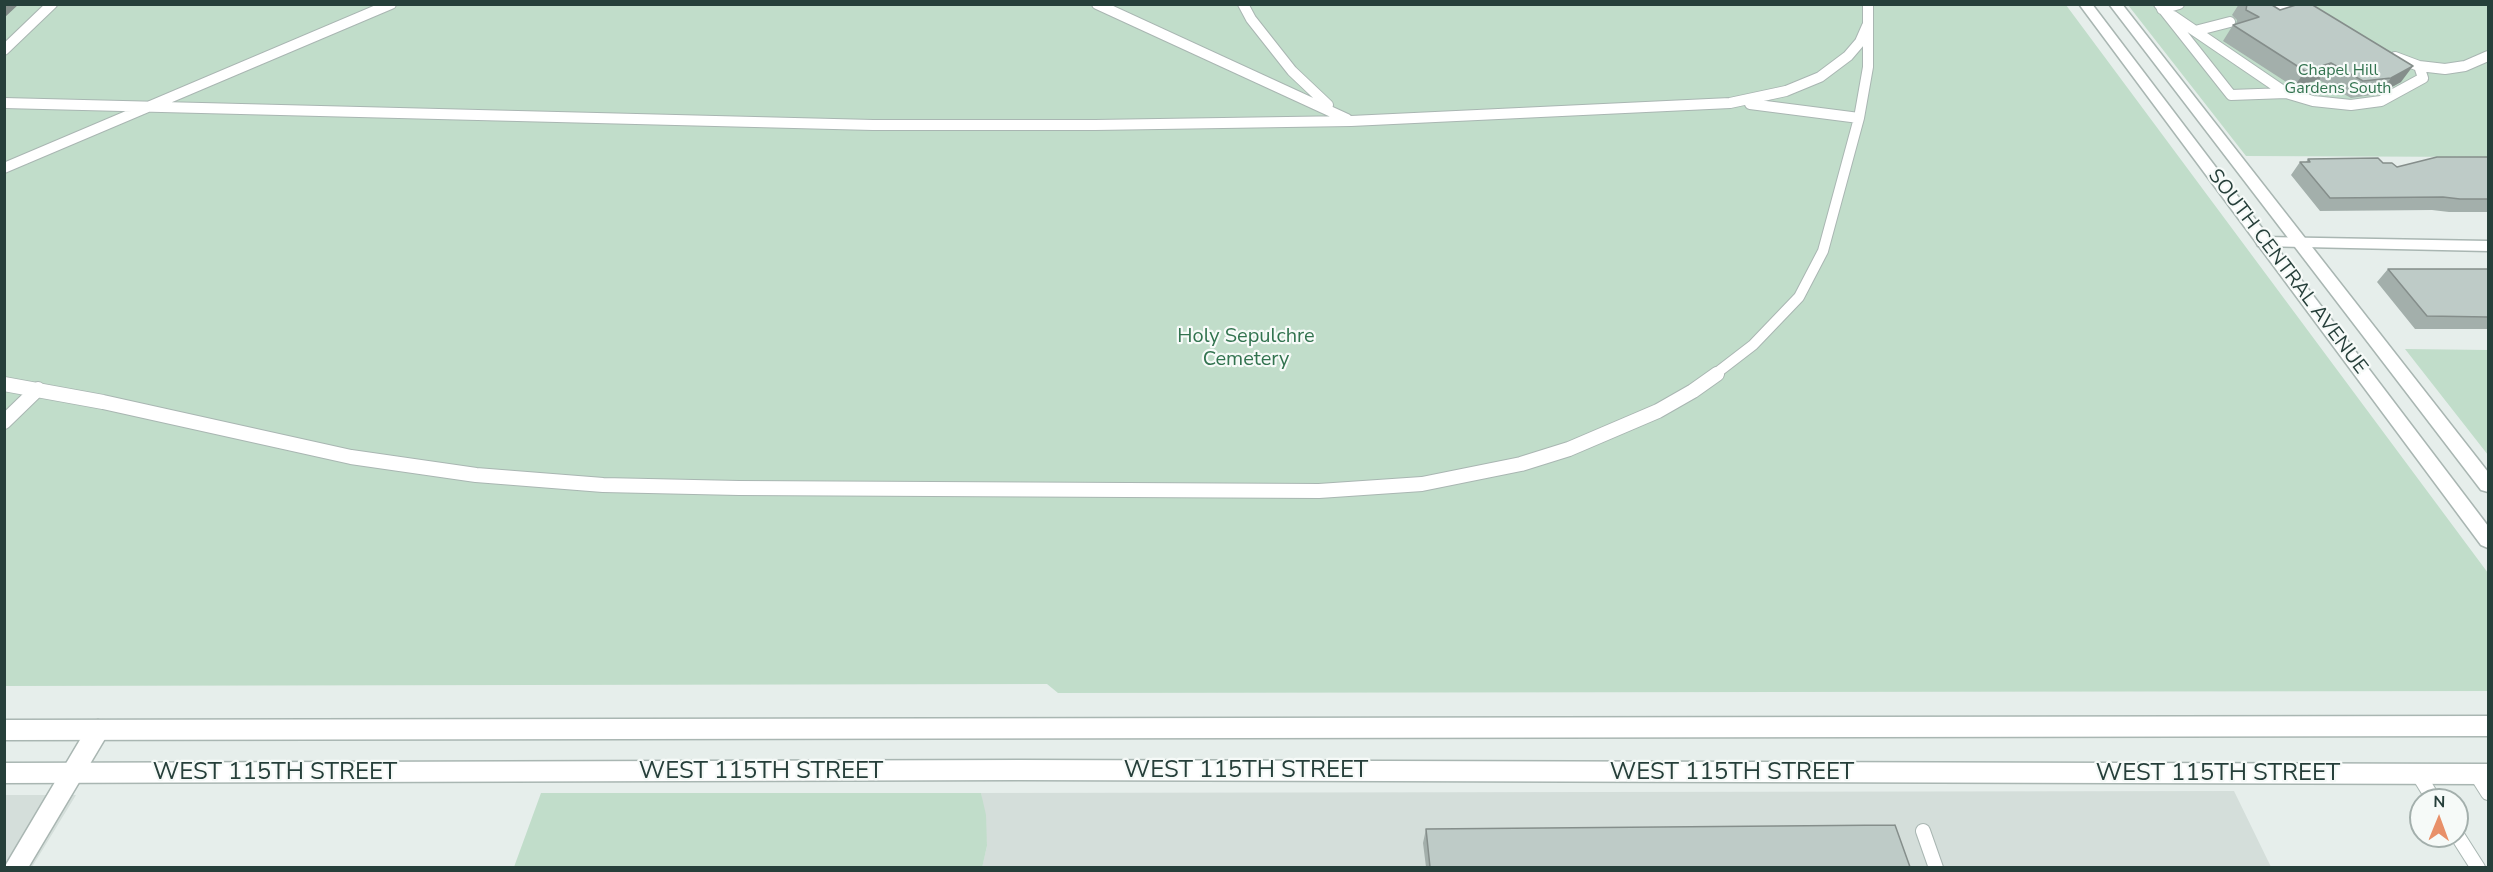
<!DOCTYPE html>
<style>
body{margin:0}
#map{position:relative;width:2493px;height:872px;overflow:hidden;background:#e6eeeb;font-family:"Nunito Sans",sans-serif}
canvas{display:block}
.frame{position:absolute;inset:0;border:6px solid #263f3a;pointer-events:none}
.north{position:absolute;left:2409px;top:788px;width:60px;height:60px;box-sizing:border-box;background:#f6faf8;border:2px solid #a3afac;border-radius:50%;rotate:1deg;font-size:16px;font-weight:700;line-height:24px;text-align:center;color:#263f3a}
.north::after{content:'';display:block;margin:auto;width:21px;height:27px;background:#e89069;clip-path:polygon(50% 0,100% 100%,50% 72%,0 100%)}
</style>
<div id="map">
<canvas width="2493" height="872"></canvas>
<div class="frame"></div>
<div class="north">N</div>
</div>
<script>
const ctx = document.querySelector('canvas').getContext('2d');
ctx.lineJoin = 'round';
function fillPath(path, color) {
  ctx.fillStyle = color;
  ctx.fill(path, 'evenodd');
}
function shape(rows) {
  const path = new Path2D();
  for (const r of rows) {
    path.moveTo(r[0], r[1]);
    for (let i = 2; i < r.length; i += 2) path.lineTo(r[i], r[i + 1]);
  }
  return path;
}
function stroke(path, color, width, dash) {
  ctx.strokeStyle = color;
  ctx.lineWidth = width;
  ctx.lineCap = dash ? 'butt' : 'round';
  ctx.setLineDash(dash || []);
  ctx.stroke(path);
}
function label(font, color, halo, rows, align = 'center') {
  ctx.font = font + ' "Nunito Sans",sans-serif';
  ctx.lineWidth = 4.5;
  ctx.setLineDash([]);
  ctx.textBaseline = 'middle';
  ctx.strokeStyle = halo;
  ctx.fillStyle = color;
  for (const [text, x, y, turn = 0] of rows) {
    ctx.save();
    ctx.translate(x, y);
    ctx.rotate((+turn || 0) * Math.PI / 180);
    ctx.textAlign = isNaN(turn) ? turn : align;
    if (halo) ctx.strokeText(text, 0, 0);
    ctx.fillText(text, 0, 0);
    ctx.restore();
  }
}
fillPath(shape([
 [2234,791,2271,867,982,867,987,846,981,793],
 [4,795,76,795,32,867,5,867]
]), '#d4deda');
fillPath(shape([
 [4,5,2066,5,2488,573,2488,691,1058,693,1047,684,5,686],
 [2128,5,2488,5,2488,157,2246,156],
 [2405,349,2488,350,2488,455],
 [541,793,981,793,986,815,987,846,982,868,514,867]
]), '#c1ddca');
const serviceFar1 = shape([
 [1097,4,1347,119],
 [1243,4,1251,19,1292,71,1328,105],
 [2159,4,2231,95,2286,93,2313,101,2351,105,2381,101,2423,78,2419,66],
 [2162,9,2179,4],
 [2263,13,2293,4],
 [2173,16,2286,93],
 [2195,31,2230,22],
 [4,50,52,4],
 [2395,57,2419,66,2445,69,2465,66,2488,56],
 [4,103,873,125,1095,125,1351,121,1730,103,1786,91,1820,77,1848,56,1860,42,1867,26],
 [1750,104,1859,118],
 [4,168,391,4],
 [1714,375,1753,345,1799,297,1823,251,1859,118,1868,67,1868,4]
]);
const service = shape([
 [4,384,103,402,351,457,476,475,603,485,739,488,1319,491,1422,484,1521,464,1569,449,1658,411,1693,391,1717,374],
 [4,422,38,389],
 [2418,774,2434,800],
 [2476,774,2488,793],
 [1923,831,1936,868],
 [2457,835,2478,868]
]);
const minor = shape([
 [2264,237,2488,241,2488,251,2258,246,2256,242,2258,238,2264,237],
 [98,720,106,723,109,730,106,737,28,868,4,868,90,723,98,720]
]);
const tertiary = shape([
 [2079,4,2092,4,2488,526,2488,548,2481,545,2079,4],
 [2109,4,2122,4,2488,472,2488,492,2481,490,2109,4],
 [2488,716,2488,736,4,740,4,720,2488,716],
 [1019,760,2488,764,2488,784,1019,780,4,783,4,763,1019,760]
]);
stroke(serviceFar1, '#a9b6b2', 12);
stroke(service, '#a9b6b2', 16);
stroke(minor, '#a9b6b2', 3);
stroke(tertiary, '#a9b6b2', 3);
stroke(serviceFar1, '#fff', 10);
stroke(service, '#fff', 14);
fillPath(minor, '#fff');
fillPath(tertiary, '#fff');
fillPath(shape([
 [2239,4,2259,4,2401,82,2379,94,2351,98,2319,80,2294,87,2223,41,2233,25,2236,24,2237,20,2232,15],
 [2488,157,2488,212,2449,212,2432,210,2320,211,2291,175,2300,162,2306,162,2308,159,2383,163,2397,167],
 [2388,269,2488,269,2488,329,2415,329,2377,282],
 [1426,829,1910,867,1426,867,1423,843]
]), '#a3afab');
fillPath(shape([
 [4,4,19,4,4,18],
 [2331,63,2319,80,2294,87,2305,71],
 [2413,66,2401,82,2379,94,2391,78]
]), '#858e8b');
const building = shape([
 [2247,4,2272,5,2280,10,2299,4,2311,4,2413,66,2391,78,2363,81,2331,63,2305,71,2233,25,2259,17,2246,10,2247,4],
 [2437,157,2488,157,2488,199,2460,199,2443,197,2330,198,2300,162,2310,162,2308,159,2378,158,2383,163,2392,163,2397,167,2437,157],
 [2388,269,2488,269,2488,317,2427,316,2388,269],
 [1895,825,1910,867,1430,867,1426,829,1895,825]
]);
fillPath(building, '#becbc7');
stroke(building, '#858e8b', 1.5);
label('16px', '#32734f', '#f6faf8', [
 ["Chapel Hill",2338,71],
 ["Gardens South",2338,89]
]);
label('20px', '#263f3a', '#f6faf8', [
 ["SOUTH CENTRAL AVENUE",2287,272,53]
]);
label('20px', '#32734f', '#f6faf8', [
 ["Holy Sepulchre",1246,337],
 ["Cemetery",1246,360]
]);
label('24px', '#263f3a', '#f6faf8', [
 ["WEST 115TH STREET",1246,771],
 ["WEST 115TH STREET",761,772],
 ["WEST 115TH STREET",275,773],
 ["WEST 115TH STREET",1732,773],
 ["WEST 115TH STREET",2218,774]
]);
</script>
